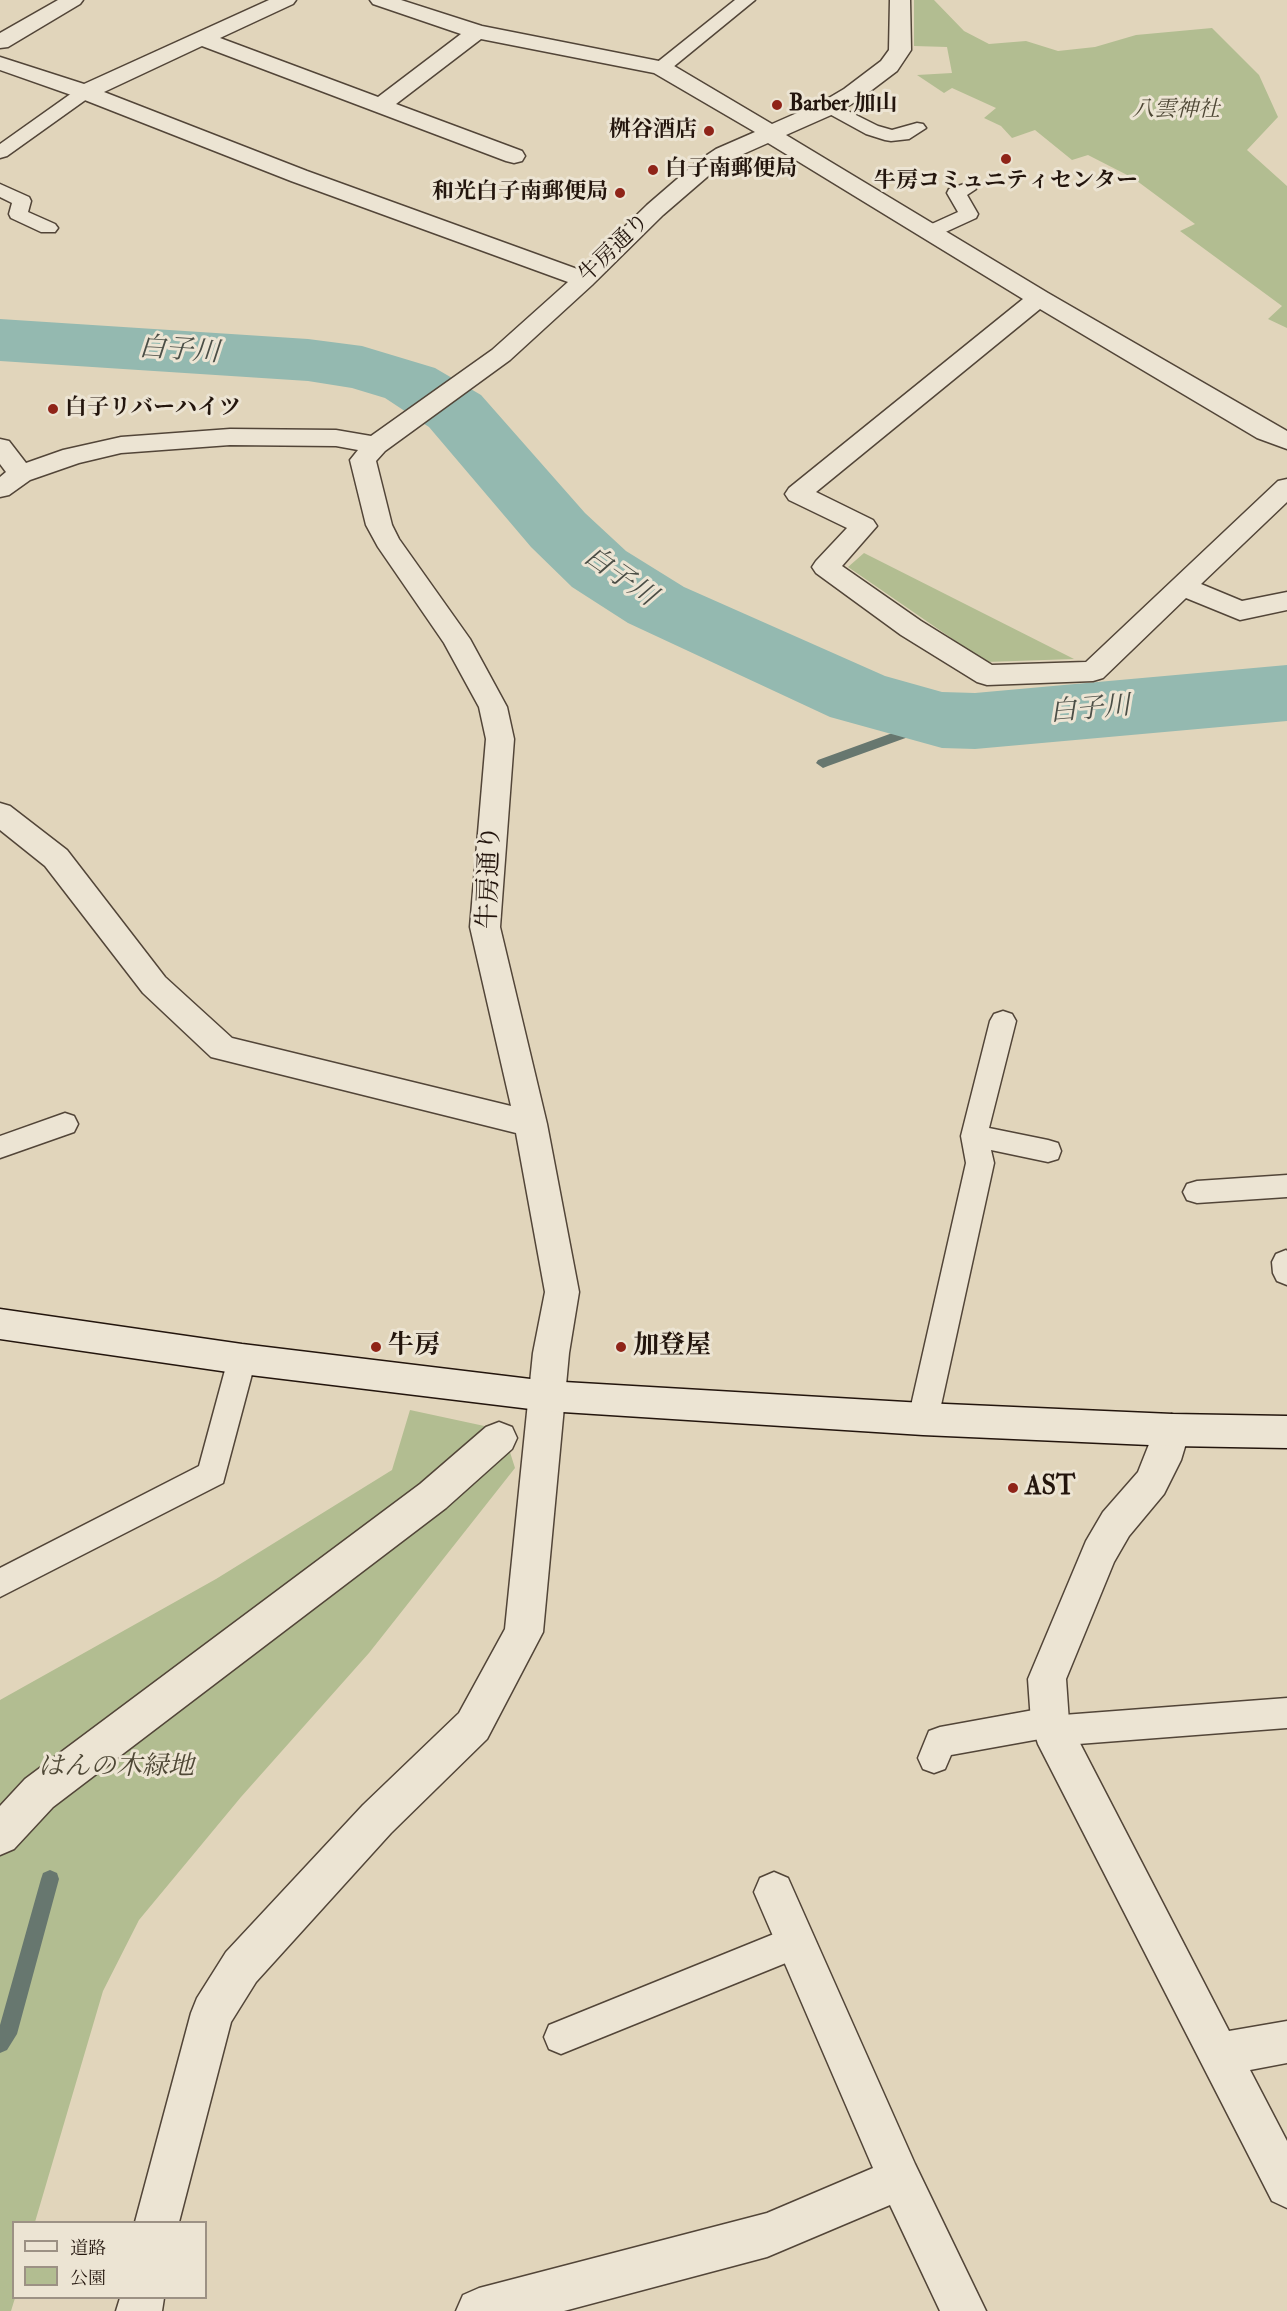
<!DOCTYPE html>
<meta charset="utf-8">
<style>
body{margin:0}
#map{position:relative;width:1287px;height:2311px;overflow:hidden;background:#e1d5bb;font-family:"IM FELL Double Pica","Noto Serif JP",serif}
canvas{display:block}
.legend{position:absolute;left:12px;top:2221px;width:195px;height:78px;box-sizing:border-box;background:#ece4d3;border:2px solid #9c9184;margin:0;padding:8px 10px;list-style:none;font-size:18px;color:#23150d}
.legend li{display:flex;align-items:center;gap:12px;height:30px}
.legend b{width:30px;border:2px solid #9c9184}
</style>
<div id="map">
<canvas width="1287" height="2311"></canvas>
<ul class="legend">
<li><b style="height:8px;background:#ece4d3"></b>道路</li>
<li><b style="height:16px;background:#b2bd91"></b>公園</li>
</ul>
</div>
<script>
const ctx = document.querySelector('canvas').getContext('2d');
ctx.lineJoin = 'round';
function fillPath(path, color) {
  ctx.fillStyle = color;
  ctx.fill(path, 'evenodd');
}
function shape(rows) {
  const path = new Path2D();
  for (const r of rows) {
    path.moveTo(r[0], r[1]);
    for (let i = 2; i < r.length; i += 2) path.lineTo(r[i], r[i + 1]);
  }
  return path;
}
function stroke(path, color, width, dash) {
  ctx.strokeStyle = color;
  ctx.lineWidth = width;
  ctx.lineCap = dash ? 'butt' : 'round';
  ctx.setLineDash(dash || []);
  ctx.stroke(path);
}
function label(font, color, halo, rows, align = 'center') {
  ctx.font = font + ' "IM FELL Double Pica","Noto Serif JP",serif';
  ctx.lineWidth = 6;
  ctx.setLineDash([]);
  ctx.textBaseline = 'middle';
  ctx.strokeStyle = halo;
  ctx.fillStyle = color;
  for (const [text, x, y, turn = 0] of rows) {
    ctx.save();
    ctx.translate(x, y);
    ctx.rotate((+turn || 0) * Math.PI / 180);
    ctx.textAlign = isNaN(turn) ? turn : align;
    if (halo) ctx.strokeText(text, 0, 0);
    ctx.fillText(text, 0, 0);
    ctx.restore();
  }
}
fillPath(shape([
 [914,0,934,0,964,31,989,44,1026,41,1058,51,1095,47,1136,35,1212,28,1259,75,1278,117,1247,150,1287,186,1287,328,1268,319,1282,306,1180,231,1195,224,1133,178,1088,155,1072,160,1035,130,1012,138,1001,126,984,118,996,108,952,88,944,93,917,75,952,73,947,47,914,46],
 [864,553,1074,659,986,662,848,567],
 [410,1410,503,1430,515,1468,369,1653,241,1797,139,1920,103,1991,35,2222,14,2222,15,2298,11,2311,0,2311,0,1700,216,1579,392,1470]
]), '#b2bd91');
fillPath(shape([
 [942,715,948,720,947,723,828,766,823,768,816,763,818,760,942,715],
 [50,1870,57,1873,59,1879,17,2034,7,2050,0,2053,0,2025,41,1879,43,1873,50,1870]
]), '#67776f');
fillPath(shape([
 [0,319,308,339,362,346,435,368,481,395,585,513,626,551,684,587,885,676,942,692,975,693,1287,665,1287,721,975,749,942,748,830,717,628,623,572,587,531,547,429,427,385,398,352,388,308,381,0,361,0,319]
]), '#94b9b0');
const lane = shape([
 [735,0,755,0,667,72,655,72,652,68,655,64,735,0],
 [85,87,91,88,94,92,91,96,7,156,0,158,0,144,79,88,85,87],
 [830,102,878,126,892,130,917,123,923,124,926,128,909,139,891,141,885,140,866,134,824,111,821,107,824,103,830,102],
 [967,183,974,185,976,189,967,195,978,214,976,218,939,235,925,235,922,231,925,227,958,212,947,193,949,189,967,183],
 [0,184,29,197,31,201,28,212,55,224,58,228,55,232,41,232,11,218,9,214,12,203,0,197,0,184],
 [1003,1011,1012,1014,1016,1021,989,1128,1048,1140,1058,1143,1061,1151,1058,1159,1048,1162,991,1150,994,1163,938,1419,933,1428,923,1432,913,1428,908,1419,966,1163,961,1136,990,1021,994,1014,1003,1011],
 [65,1113,74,1116,78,1124,74,1132,0,1158,0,1136,65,1113],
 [1287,1175,1287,1197,1197,1203,1187,1200,1183,1192,1187,1184,1197,1181,1287,1175],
 [1286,1250,1287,1251,1287,1285,1277,1281,1273,1273,1272,1262,1276,1254,1286,1250],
 [242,1347,252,1350,256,1359,223,1483,0,1597,0,1568,199,1466,228,1359,232,1350,242,1347],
 [1287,1698,1287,1728,1052,1746,1040,1739,951,1755,945,1769,934,1773,923,1769,918,1758,929,1731,940,1727,1050,1707,1061,1711,1063,1715,1287,1698],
 [796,1925,808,1930,813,1942,808,1954,561,2054,549,2049,544,2037,549,2025,796,1925]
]);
const street = shape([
 [58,0,83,0,80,4,8,47,0,48,0,33,58,0],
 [269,0,296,0,293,4,220,38,378,97,461,34,373,4,370,0,401,0,482,26,669,63,772,124,822,102,844,89,881,61,889,50,890,0,910,0,911,50,897,71,860,99,838,112,786,135,1048,293,1287,431,1287,449,1257,438,1040,309,816,492,873,520,877,526,842,566,921,621,992,665,1086,662,1278,481,1287,479,1287,502,1201,584,1242,601,1287,592,1287,610,1240,620,1186,598,1103,678,1093,681,987,685,977,682,901,635,816,573,812,567,816,561,847,528,789,500,785,494,789,488,1023,299,768,143,732,159,714,171,663,215,592,285,510,360,385,451,376,461,392,525,399,539,470,639,507,707,514,739,500,927,547,1124,579,1292,569,1353,543,1632,487,1739,391,1833,256,1982,231,2022,179,2222,135,2222,191,2013,197,1998,226,1952,363,1805,459,1713,505,1629,533,1353,545,1292,516,1133,211,1057,143,993,45,866,0,830,0,803,10,806,67,850,165,977,232,1038,511,1106,470,927,486,739,479,707,444,643,378,547,366,525,350,460,358,450,336,446,230,445,121,453,79,463,30,480,9,495,0,497,0,477,6,472,0,464,0,439,9,441,26,463,63,450,121,437,230,429,336,430,371,436,492,350,568,282,291,181,77,97,0,70,0,57,84,84,269,0],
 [481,39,654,73,755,132,716,149,698,161,647,205,580,270,307,171,104,92,202,46,506,161,514,163,522,161,525,156,522,151,396,104,481,39],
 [1172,1414,1185,1419,1190,1430,1181,1460,1164,1494,1129,1536,1114,1562,1066,1679,1069,1722,1229,2031,1287,2021,1287,2063,1250,2070,1287,2141,1287,2208,1272,2201,1038,1744,1031,1722,1028,1679,1086,1541,1103,1512,1138,1472,1159,1419,1172,1414],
 [499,1422,512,1427,517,1438,512,1449,446,1508,53,1807,14,1849,0,1855,0,1806,25,1779,420,1484,486,1427,499,1422],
 [774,1872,788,1878,915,2164,986,2311,940,2311,890,2205,767,2257,564,2311,456,2311,463,2295,479,2288,767,2213,873,2168,754,1892,760,1878,774,1872],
 [120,2298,164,2298,162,2311,116,2311,120,2298]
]);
const secondary = shape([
 [0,1309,242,1344,547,1381,923,1403,1172,1414,1287,1416,1287,1448,1172,1446,923,1435,547,1411,242,1374,0,1339,0,1309]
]);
stroke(lane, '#524538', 3);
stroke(street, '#524538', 3);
stroke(secondary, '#23150d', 3);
fillPath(lane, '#ece4d3');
fillPath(street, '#ece4d3');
fillPath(secondary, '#ece4d3');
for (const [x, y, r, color] of [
 [777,105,6,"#8f2418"],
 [709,131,6,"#8f2418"],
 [1006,159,6,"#8f2418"],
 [653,170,6,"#8f2418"],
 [620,193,6,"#8f2418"],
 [53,409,6,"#8f2418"],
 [376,1347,6,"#8f2418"],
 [621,1347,6,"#8f2418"],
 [1013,1488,6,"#8f2418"]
]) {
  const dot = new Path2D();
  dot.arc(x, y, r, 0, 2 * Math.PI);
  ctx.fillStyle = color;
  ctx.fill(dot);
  stroke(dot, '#ece4d3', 2);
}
label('bold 22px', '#23150d', '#ece4d3', [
 ["Barber 加山",789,105],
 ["桝谷酒店",697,131,"right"],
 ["白子南郵便局",665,170],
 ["牛房コミュニティセンター",1006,182,"center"],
 ["和光白子南郵便局",608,193,"right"],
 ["白子リバーハイツ",65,409]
], 'left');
label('italic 22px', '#4e4735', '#ece4d3', [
 ["八雲神社",1176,111]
]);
label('22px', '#23150d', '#ece4d3', [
 ["牛房通り",615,249,-44]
]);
label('26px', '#23150d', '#ece4d3', [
 ["牛房通り",491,877,-88]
]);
label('bold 26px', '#23150d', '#ece4d3', [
 ["牛房",388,1347],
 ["加登屋",633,1347],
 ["AST",1025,1488]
], 'left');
label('italic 26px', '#4e4735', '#ece4d3', [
 ["はんの木緑地",116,1768]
]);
label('italic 27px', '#4b4e46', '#ece4d3', [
 ["白子川",179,352,4],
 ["白子川",619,578,35],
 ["白子川",1090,711,-5]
]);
</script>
